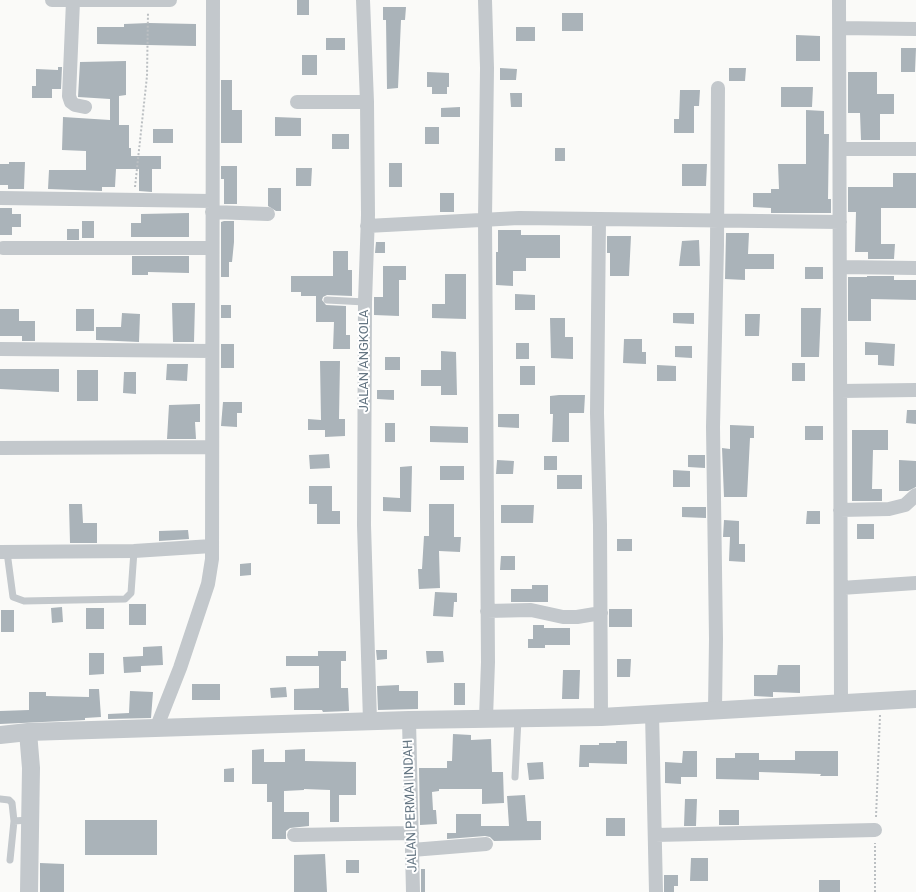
<!DOCTYPE html>
<style>
body{margin:0}
canvas{display:block;background:#fafaf8}
</style>
<canvas width="916" height="892"></canvas>
<script>
const ctx = document.querySelector('canvas').getContext('2d');
ctx.lineJoin = 'round';
function fillPath(path, color) {
  ctx.fillStyle = color;
  ctx.fill(path, 'evenodd');
}
function shape(rows) {
  const path = new Path2D();
  for (const r of rows) {
    path.moveTo(r[0], r[1]);
    for (let i = 2; i < r.length; i += 2) path.lineTo(r[i], r[i + 1]);
  }
  return path;
}
function stroke(path, color, width, dash) {
  ctx.strokeStyle = color;
  ctx.lineWidth = width;
  ctx.lineCap = dash ? 'butt' : 'round';
  ctx.setLineDash(dash || []);
  ctx.stroke(path);
}
function label(font, color, halo, rows, align = 'center') {
  ctx.font = font + ' Roboto,sans-serif';
  ctx.lineWidth = 4;
  ctx.setLineDash([]);
  ctx.textBaseline = 'middle';
  ctx.strokeStyle = halo;
  ctx.fillStyle = color;
  for (const [text, x, y, turn = 0] of rows) {
    ctx.save();
    ctx.translate(x, y);
    ctx.rotate((+turn || 0) * Math.PI / 180);
    ctx.textAlign = isNaN(turn) ? turn : align;
    if (halo) ctx.strokeText(text, 0, 0);
    ctx.fillText(text, 0, 0);
    ctx.restore();
  }
}
fillPath(shape([
 [297,0,309,0,309,15,297,15],
 [383,7,406,7,405,20,401,20,398,88,387,89,386,20,383,20],
 [562,13,583,13,583,31,562,31],
 [149,23,196,24,196,46,97,44,97,27,124,27,124,24],
 [516,27,535,27,535,41,516,41],
 [796,35,820,36,820,61,796,61],
 [326,38,345,38,345,50,326,50],
 [901,48,916,48,915,72,901,72],
 [302,55,317,55,317,75,302,75],
 [126,61,126,95,119,96,119,125,129,125,129,148,131,148,131,156,161,156,161,169,152,169,152,192,139,191,139,169,116,169,115,187,102,187,102,191,48,189,49,170,86,170,86,151,62,150,63,117,110,120,110,99,78,97,80,62],
 [58,67,62,67,61,89,52,89,52,98,32,98,32,86,36,86,36,69,58,70],
 [500,68,517,69,516,80,500,80],
 [729,68,746,68,745,81,729,81],
 [427,72,449,73,449,87,447,87,447,94,432,94,432,87,427,87],
 [848,72,877,72,877,94,894,94,894,114,880,114,880,140,861,140,860,113,848,113],
 [221,80,232,80,232,110,242,110,242,143,221,143],
 [781,87,813,87,812,107,781,107],
 [680,90,700,90,699,106,694,106,694,133,674,133,674,119,679,119],
 [510,93,522,93,522,107,511,107],
 [460,107,460,117,441,117,441,108],
 [806,110,824,111,824,134,829,134,828,199,831,199,831,213,771,213,771,208,753,207,753,193,771,193,771,189,779,189,778,164,806,164],
 [275,117,301,118,301,136,275,136],
 [425,127,439,127,439,144,425,144],
 [153,129,173,129,173,143,153,143],
 [332,134,349,134,349,149,332,149],
 [555,148,565,148,565,161,555,161],
 [9,162,25,162,24,189,8,189,8,185,0,185,0,164,9,164],
 [389,163,402,163,402,187,389,187],
 [682,164,707,164,706,186,682,186],
 [221,166,237,166,237,204,224,204,224,179,221,179],
 [296,168,312,168,311,186,296,186],
 [893,173,916,173,916,208,881,208,881,244,895,244,894,259,868,259,868,252,855,252,856,212,848,212,848,187,893,187],
 [268,188,281,188,281,211,276,211,268,206],
 [440,193,454,193,454,212,440,212],
 [0,208,12,208,12,214,21,214,21,227,12,227,12,235,0,235],
 [189,213,189,237,131,237,131,223,141,223,141,214],
 [82,221,94,221,94,238,82,238],
 [224,221,234,221,234,242,232,262,229,262,229,277,221,277,221,222],
 [67,229,79,229,79,240,67,240],
 [498,230,521,230,521,235,560,235,560,258,526,258,526,271,513,271,513,286,496,285,496,252,498,252],
 [726,233,749,233,748,254,774,254,774,269,745,269,745,280,725,279],
 [607,236,631,236,629,276,610,276,610,253,607,253],
 [699,240,700,266,679,266,682,241],
 [376,242,385,242,385,253,375,253],
 [333,251,348,251,348,270,352,270,352,296,327,295,323,297,322,300,326,305,346,306,346,335,350,335,350,349,333,349,334,322,316,322,316,296,301,296,301,292,291,292,291,276,333,276],
 [132,256,189,256,189,273,148,272,148,275,132,275],
 [383,266,406,266,406,280,399,280,399,316,374,315,374,297,383,297],
 [805,267,823,267,823,279,805,279],
 [445,274,466,274,466,319,432,318,432,304,445,304],
 [867,276,894,276,894,280,916,280,916,300,871,299,871,321,848,321,848,277,867,277],
 [515,294,535,295,535,310,515,310],
 [172,303,195,303,194,342,173,342],
 [221,305,231,305,231,318,221,318],
 [801,308,821,308,819,357,801,357],
 [0,309,19,309,19,321,35,321,35,341,22,341,22,336,0,336],
 [76,309,94,309,94,331,76,331],
 [122,313,140,314,139,342,96,340,96,327,121,327],
 [673,313,694,313,694,324,673,323],
 [745,314,760,314,759,336,745,336],
 [550,318,565,318,565,337,573,337,573,359,551,358],
 [624,339,642,339,642,352,646,352,646,364,623,363],
 [865,342,895,344,894,366,878,365,878,355,865,355],
 [516,343,529,343,529,359,516,359],
 [221,344,234,344,234,368,221,368],
 [675,346,692,346,692,358,675,357],
 [441,351,456,352,457,395,441,395,441,386,421,386,421,370,441,370],
 [385,357,400,357,400,370,385,370],
 [320,361,340,361,339,419,345,419,345,436,325,437,325,430,308,430,308,419,321,420],
 [792,363,805,363,805,381,792,381],
 [167,364,188,364,187,381,166,380],
 [657,365,676,366,676,381,657,381],
 [520,366,535,366,535,385,520,385],
 [0,369,59,369,59,392,0,389],
 [77,370,98,370,98,401,77,401],
 [124,372,136,372,136,394,123,393],
 [377,390,394,390,394,400,377,399],
 [559,395,585,395,584,413,569,413,569,442,552,442,553,414,550,414,550,396],
 [223,402,242,402,242,413,237,413,237,427,221,426],
 [200,404,200,422,195,422,196,439,167,439,169,405],
 [907,410,916,410,916,424,906,423],
 [498,414,519,414,519,428,498,427],
 [385,423,395,423,395,442,385,442],
 [730,425,754,426,754,438,750,438,747,497,724,497,722,448,730,449],
 [430,426,468,427,468,443,430,442],
 [805,426,823,426,823,440,805,440],
 [852,430,888,430,888,450,873,450,872,489,882,489,882,501,852,501],
 [329,454,330,468,310,469,309,455],
 [688,455,705,455,705,468,688,467],
 [544,456,557,456,557,470,544,470],
 [497,460,514,461,513,474,496,474],
 [899,460,916,461,916,487,908,491,899,491],
 [412,466,411,512,383,511,383,497,400,498,400,467],
 [440,466,464,466,464,480,440,480],
 [673,470,690,471,690,487,673,487],
 [557,475,582,475,582,489,557,489],
 [309,486,332,486,332,511,340,511,340,524,317,524,317,504,309,504],
 [69,504,82,504,83,523,97,523,97,543,70,543],
 [429,504,454,504,454,537,461,537,460,552,439,551,440,588,419,589,418,569,422,569,424,536,429,536],
 [501,505,534,505,533,523,501,523],
 [682,507,706,507,706,518,682,517],
 [807,511,820,511,820,524,806,524],
 [724,520,739,521,739,544,745,544,745,562,729,561,730,537,723,537],
 [857,524,874,524,874,539,857,539],
 [188,530,189,539,159,541,159,531],
 [617,539,632,539,632,551,617,551],
 [501,556,515,556,515,570,500,570],
 [251,563,251,575,240,576,240,564],
 [532,585,548,585,548,602,511,602,511,589,532,589],
 [435,592,457,593,457,602,454,602,453,617,433,616],
 [129,604,146,604,146,625,129,625],
 [62,607,63,622,52,623,51,608],
 [86,608,104,608,104,629,86,629],
 [609,609,632,609,632,627,609,627],
 [1,610,14,610,14,632,1,632],
 [533,625,544,625,544,628,570,628,570,645,545,645,545,648,528,648,528,639,533,639],
 [162,646,163,665,141,666,141,672,124,673,123,657,143,656,143,647],
 [376,650,387,650,387,659,377,660],
 [318,651,346,651,346,661,341,661,341,688,348,688,349,711,323,712,322,710,294,710,294,689,319,688,319,666,286,666,286,656,318,656],
 [426,651,443,651,444,662,427,663],
 [89,653,104,653,104,674,89,675],
 [617,659,631,659,630,677,617,677],
 [778,665,800,665,800,693,773,692,773,697,754,696,754,675,777,675],
 [563,670,580,670,579,699,562,699],
 [454,683,465,683,465,705,454,705],
 [192,684,220,684,220,700,192,700],
 [399,685,399,691,418,691,418,709,378,710,377,686],
 [286,687,287,697,271,698,270,688],
 [89,689,99,689,101,717,85,718,85,720,0,724,0,711,29,710,29,692,46,692,46,696,89,697],
 [130,691,153,692,151,718,108,719,108,714,129,713],
 [453,734,471,735,471,740,491,739,492,772,503,772,504,803,482,804,482,789,439,789,439,791,432,792,433,810,436,810,437,824,420,825,419,768,447,768,447,761,452,761],
 [616,741,627,741,627,764,589,763,589,767,579,767,580,745,599,745,599,743,616,743],
 [264,749,264,762,285,762,285,750,305,749,305,761,356,762,356,795,339,795,339,822,330,822,330,790,304,789,304,790,284,791,284,812,309,812,309,826,290,828,286,831,286,839,272,839,272,802,267,802,267,784,252,784,252,750],
 [683,751,697,751,697,777,681,777,681,784,665,783,665,762,682,763],
 [795,751,838,751,838,776,820,776,821,774,759,772,759,780,716,779,716,758,735,758,735,753,759,753,759,760,795,760],
 [543,762,544,779,529,780,527,763],
 [234,768,234,782,224,782,224,769],
 [525,795,527,821,541,821,541,840,494,841,490,837,485,836,447,839,447,833,456,833,456,814,481,814,481,826,509,826,507,796],
 [685,799,697,799,696,826,684,826],
 [719,810,739,810,739,825,719,825],
 [606,818,625,818,625,836,606,836],
 [85,820,157,820,157,855,85,855],
 [325,854,327,892,294,892,294,855],
 [691,858,708,858,708,881,690,881],
 [346,860,359,860,359,873,346,873],
 [40,863,64,864,64,892,40,892],
 [421,869,425,869,425,892,421,892],
 [664,875,678,875,678,886,674,886,674,892,664,892],
 [819,880,840,880,840,892,819,892]
]), '#aab3b9');
stroke(shape([
 [135,187,147,76,148,12],
 [876,817,880,715],
 [875,892,875,843]
]), '#bbbfc2', 2, [2, 2]);
stroke(shape([
 [327,300,365,302],
 [7,552,13,597,24,601,125,599,131,593,134,551],
 [515,777,518,719],
 [0,799,9,800,12,803,14,821,29,820],
 [10,860,14,821]
]), '#c3c8cc', 7);
stroke(shape([
 [52,0,170,0],
 [363,0,367,102,368,215,365,302,364,525,370,721],
 [485,0,487,68,485,219,488,662,486,718],
 [839,0,841,703],
 [73,1,69,96,71,102,75,105,85,107],
 [839,28,916,29],
 [297,102,367,102],
 [840,149,916,149],
 [0,198,212,201],
 [212,212,268,214],
 [599,220,597,413,600,525,601,717],
 [367,226,519,218,840,222],
 [3,248,211,248],
 [840,267,916,268],
 [0,349,212,351],
 [840,391,916,390],
 [0,448,212,447],
 [840,510,889,509,905,505,916,495],
 [0,552,134,551,212,546],
 [841,588,916,583],
 [487,611,531,610,563,617,577,617,601,613],
 [715,710,716,639,713,427,717,245,718,88],
 [652,713,656,892],
 [409,720,413,892],
 [156,729,180,668,208,584,212,559,213,0],
 [294,835,412,833],
 [655,835,875,830],
 [412,850,486,844]
]), '#c3c8cc', 14);
stroke(shape([
 [28,732,31,768,29,892],
 [0,735,28,732,409,720,601,717,916,699]
]), '#c3c8cc', 18);
label('13px', '#657683', '#fff', [
 ["JALAN ANGKOLA",365,361,-90],
 ["JALAN PERMAI INDAH",411,806,-92]
]);
</script>
